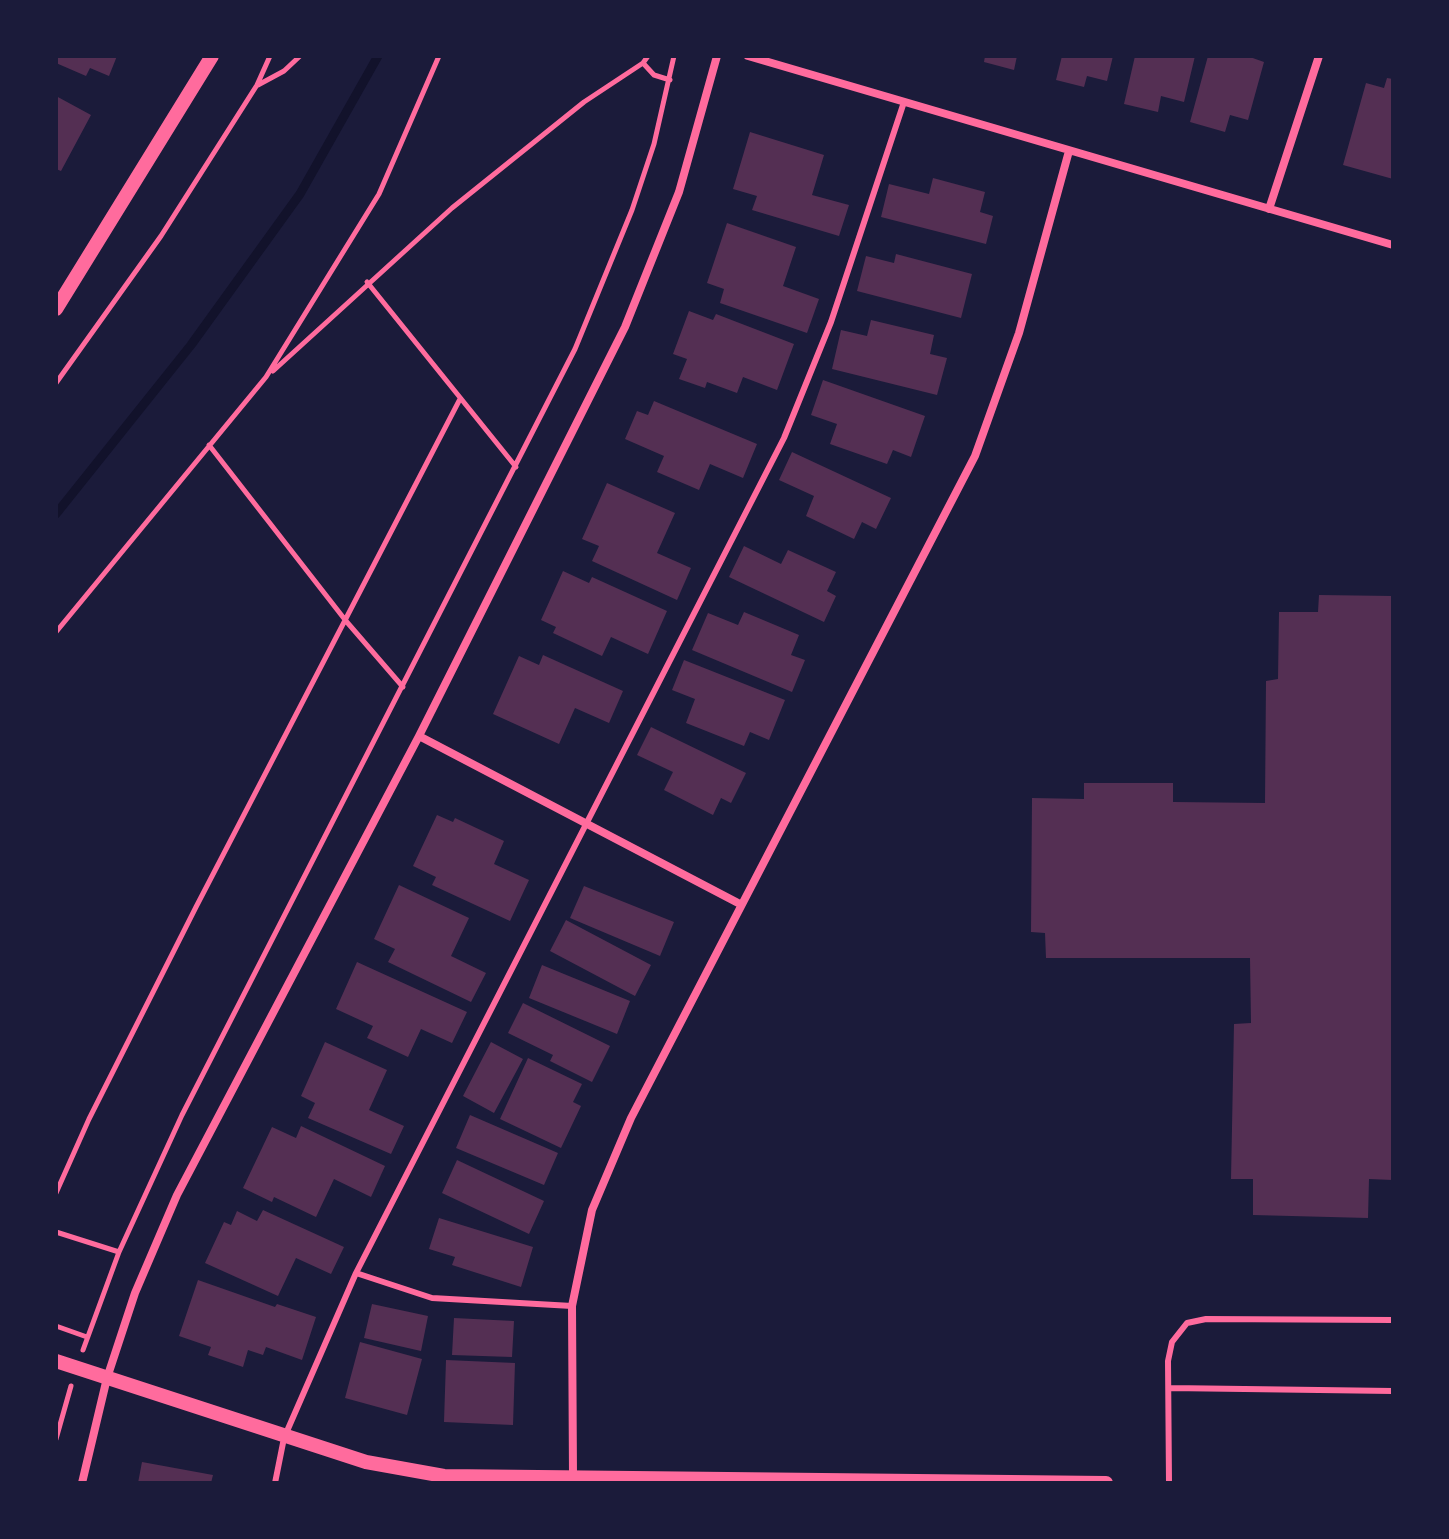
<!DOCTYPE html>
<style>
body{margin:0}
#map{position:relative;width:1449px;height:1539px;overflow:hidden;background:#1b1b3a;font-family:Karla,sans-serif}
canvas{display:block}
.frame{position:absolute;inset:0;border:58px solid #1b1b3a;pointer-events:none}
</style>
<div id="map">
<canvas width="1449" height="1539"></canvas>
<div class="frame"></div>
</div>
<script>
const ctx = document.querySelector('canvas').getContext('2d');
ctx.lineJoin = 'round';
function shape(rows) {
  const path = new Path2D();
  for (const r of rows) {
    path.moveTo(r[0], r[1]);
    for (let i = 2; i < r.length; i += 2) path.lineTo(r[i], r[i + 1]);
  }
  return path;
}
function stroke(path, color, width, dash) {
  ctx.strokeStyle = color;
  ctx.lineWidth = width;
  ctx.lineCap = dash ? 'butt' : 'round';
  ctx.setLineDash(dash || []);
  ctx.stroke(path);
}
function fillPath(path, color) {
  ctx.fillStyle = color;
  ctx.fill(path, 'evenodd');
}
stroke(shape([
 [56,514,191,345,300,194,378,56]
]), '#12122b', 9);
fillPath(shape([
 [56,56,117,56,109,76,90,68,86,76,56,63],
 [985,56,1017,56,1014,70,984,62],
 [1062,56,1113,56,1107,81,1087,76,1084,87,1056,80],
 [1135,56,1195,56,1184,102,1161,96,1158,112,1124,104],
 [1208,56,1247,56,1264,62,1248,120,1230,115,1225,132,1190,122],
 [1387,78,1393,79,1393,179,1343,165,1366,83,1384,88],
 [56,96,91,115,61,171,56,169],
 [750,132,824,155,812,195,849,205,839,236,752,210,757,196,733,189],
 [933,178,985,192,980,212,993,216,986,244,881,217,889,184,929,194],
 [727,223,796,247,783,286,819,299,807,333,720,303,724,289,707,283],
 [896,254,972,274,961,318,857,291,866,256,894,263],
 [689,311,713,320,716,314,794,344,777,390,743,377,737,393,707,382,705,388,679,379,687,359,673,354],
 [871,320,934,335,930,354,947,358,937,395,832,369,841,330,867,336],
 [823,380,925,416,911,457,893,450,887,464,830,444,837,424,811,415],
 [654,401,757,444,743,478,710,464,699,490,657,472,664,456,625,439,637,411,648,415],
 [792,452,891,498,876,529,862,522,854,539,806,516,814,496,779,480],
 [607,483,675,513,657,553,691,568,677,600,592,561,599,546,582,539],
 [744,546,781,564,788,550,836,572,827,591,836,596,824,622,729,577],
 [563,571,589,583,592,577,667,611,648,654,611,637,602,656,553,633,556,627,541,620],
 [1319,595,1393,596,1393,1180,1369,1179,1368,1218,1253,1215,1253,1179,1231,1179,1234,1024,1251,1023,1250,958,1046,958,1045,933,1031,932,1032,798,1084,799,1084,783,1173,783,1173,802,1265,803,1266,681,1278,679,1279,612,1318,612],
 [744,612,799,635,791,655,805,660,792,692,692,650,708,613,738,625],
 [543,655,623,691,609,723,575,708,559,744,493,714,519,656,539,665],
 [684,660,785,700,769,740,750,732,744,746,686,723,695,699,672,690],
 [651,727,746,773,731,803,721,798,713,815,664,790,673,772,637,755],
 [437,815,453,822,455,818,504,841,494,864,529,880,510,921,432,885,436,877,413,866],
 [399,885,469,918,451,956,486,973,471,1002,388,962,395,949,374,939],
 [584,886,674,922,660,956,570,918],
 [566,920,651,965,635,996,550,951],
 [357,962,467,1012,452,1043,421,1029,408,1057,367,1038,373,1026,336,1009],
 [542,965,630,1001,617,1034,529,998],
 [523,1003,610,1046,592,1082,550,1061,553,1055,508,1033],
 [325,1042,387,1070,369,1110,404,1126,391,1154,308,1118,315,1103,301,1096],
 [491,1042,523,1059,494,1113,463,1096],
 [528,1058,582,1084,573,1102,581,1106,561,1148,500,1119],
 [470,1115,558,1153,544,1185,456,1148],
 [301,1126,385,1166,371,1197,334,1179,316,1217,274,1197,272,1202,243,1188,272,1127,296,1138],
 [457,1160,544,1201,529,1234,442,1193],
 [263,1210,344,1247,331,1274,296,1258,278,1296,205,1263,224,1222,231,1225,237,1211,257,1221],
 [439,1218,533,1247,521,1287,452,1265,455,1257,429,1249],
 [198,1280,275,1307,277,1304,316,1317,302,1360,266,1347,263,1355,248,1350,243,1367,208,1355,211,1347,179,1336],
 [372,1304,428,1316,421,1351,364,1338],
 [454,1318,514,1321,512,1357,452,1355],
 [360,1342,422,1359,407,1415,345,1398],
 [446,1360,515,1363,513,1425,444,1422],
 [142,1462,213,1475,211,1483,138,1483]
]), '#542f53');
stroke(shape([
 [643,63,654,75,670,80],
 [258,85,284,71,300,56],
 [367,282,516,467],
 [273,371,452,208,584,102,643,63,648,56],
 [56,383,161,236,257,85,270,56],
 [209,445,346,621,403,687],
 [56,632,266,377,379,194,439,56],
 [56,1193,89,1119,196,907,460,399],
 [56,1232,119,1252],
 [56,1326,87,1337],
 [83,1350,119,1252,182,1115,575,349,632,210,654,144,674,56],
 [56,1439,71,1386]
]), '#ff6b9d', 5);
stroke(shape([
 [356,1273,432,1298,572,1306],
 [1170,1388,1393,1391],
 [275,1483,284,1438,356,1273,784,438,831,322,904,102],
 [1169,1483,1168,1361,1172,1342,1187,1323,1206,1319,1393,1320]
]), '#ff6b9d', 6);
stroke(shape([
 [748,56,1393,245],
 [1269,209,1319,56],
 [419,736,740,904],
 [573,1476,572,1306,592,1210,631,1118,975,456,1019,333,1069,151],
 [82,1483,107,1378,135,1293,177,1195,419,736,625,327,679,192,717,56]
]), '#ff6b9d', 8);
stroke(shape([
 [56,309,212,56],
 [56,1361,366,1462,444,1476,1106,1483]
]), '#ff6b9d', 14);
</script>
